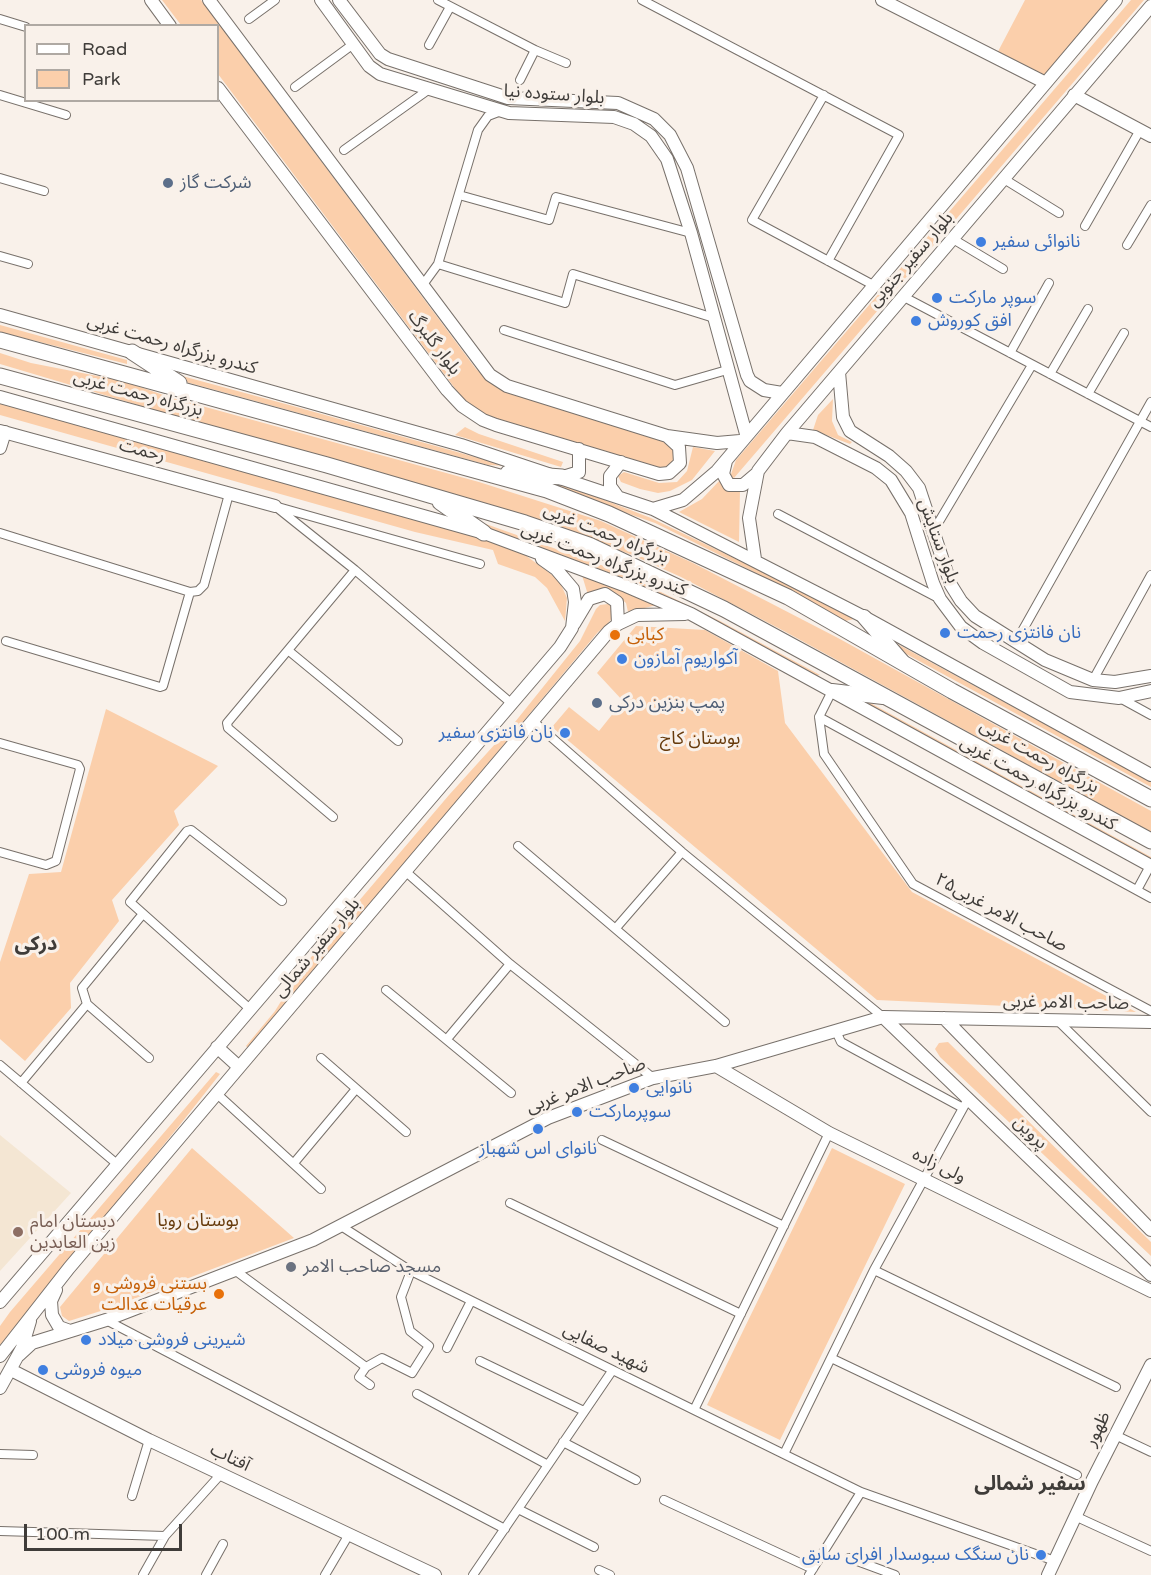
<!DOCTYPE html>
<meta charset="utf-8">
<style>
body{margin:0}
#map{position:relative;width:1151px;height:1575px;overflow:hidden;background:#f9f1ea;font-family:"Varela Round",sans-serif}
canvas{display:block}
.legend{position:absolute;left:24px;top:24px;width:195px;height:78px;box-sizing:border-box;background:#f9f1ea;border:2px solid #afa9a3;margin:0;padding:8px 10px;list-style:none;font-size:18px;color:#3f3c39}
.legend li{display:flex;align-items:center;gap:12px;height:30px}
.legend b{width:30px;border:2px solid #afa9a3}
.scale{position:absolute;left:24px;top:1524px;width:158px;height:27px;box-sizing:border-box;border:3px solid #3f3c39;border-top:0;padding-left:8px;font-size:18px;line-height:21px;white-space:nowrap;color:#3f3c39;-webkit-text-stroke:4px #f9f1ea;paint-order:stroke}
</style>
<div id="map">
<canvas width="1151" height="1575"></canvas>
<ul class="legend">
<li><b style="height:8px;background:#fff"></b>Road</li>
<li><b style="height:16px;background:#fbcfab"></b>Park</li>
</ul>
<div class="scale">100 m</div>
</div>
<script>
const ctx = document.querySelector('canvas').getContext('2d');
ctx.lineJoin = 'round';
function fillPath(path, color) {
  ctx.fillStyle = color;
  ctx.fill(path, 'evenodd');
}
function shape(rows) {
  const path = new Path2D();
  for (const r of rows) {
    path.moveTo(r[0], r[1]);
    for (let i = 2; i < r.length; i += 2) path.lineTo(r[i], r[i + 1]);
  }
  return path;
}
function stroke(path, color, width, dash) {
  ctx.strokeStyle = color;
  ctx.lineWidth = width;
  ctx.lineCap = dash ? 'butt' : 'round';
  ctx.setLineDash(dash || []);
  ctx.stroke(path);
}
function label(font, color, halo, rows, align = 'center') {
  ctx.font = font + ' "Varela Round","Noto Sans Arabic",sans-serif';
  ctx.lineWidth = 6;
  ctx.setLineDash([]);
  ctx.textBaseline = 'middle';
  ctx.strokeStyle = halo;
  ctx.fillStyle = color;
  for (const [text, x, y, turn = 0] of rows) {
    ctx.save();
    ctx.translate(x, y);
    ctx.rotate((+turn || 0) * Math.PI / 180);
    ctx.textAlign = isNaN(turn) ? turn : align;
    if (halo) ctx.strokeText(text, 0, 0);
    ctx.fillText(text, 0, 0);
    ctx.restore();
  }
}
fillPath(shape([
 [0,1135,71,1193,0,1271]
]), '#f4e6d3');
fillPath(shape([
 [162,0,201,0,476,369,492,382,665,440,674,452,674,459,669,466,662,470,498,421,479,413,466,403,218,74,218,26,181,25],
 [1025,0,1110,0,1044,82,993,61],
 [1131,0,1144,0,734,478,730,477,736,460],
 [0,325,127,360,127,364,0,332],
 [0,353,31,363,123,381,169,397,479,482,601,521,693,563,838,638,1151,811,1151,832,782,630,681,577,632,555,592,540,0,364],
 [171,373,293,406,507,466,488,465,186,382],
 [833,399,832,421,838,435,852,442,850,444,813,430,818,415],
 [0,401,466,530,521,552,559,580,567,598,565,621,547,588,535,577,498,564,493,550,415,532,0,415],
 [465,427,479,434,563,462,561,467,455,435],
 [693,447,715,451,692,480,670,491,658,493,640,489,621,482,618,476,624,472,659,483,677,482,687,471],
 [532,480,563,484,651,518,786,583,854,619,845,621,754,572,655,523],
 [720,480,740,489,739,542,679,512,702,499],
 [483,523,618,571,720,621,820,675,815,676,717,624,624,578,487,529],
 [581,572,657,605,628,612,626,603,611,590,599,590,588,595],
 [608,604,613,607,614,615,607,625,598,632,249,1049,246,1046,275,1011,301,969,449,795,515,722,580,641,596,609,600,605],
 [636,626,705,630,778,671,785,723,912,892,1136,1012,877,1000,552,727,569,707,599,731,623,701,597,673],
 [890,640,1151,782,1151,787,897,649],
 [854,698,865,700,1151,857,1151,861],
 [106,709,218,766,174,811,179,825,112,900,119,921,70,983,71,1008,25,1061,0,1039,0,962,29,874,61,872],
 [948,1042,1151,1242,1151,1256,940,1057,935,1049,939,1043],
 [216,1072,220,1074,179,1126,0,1345,0,1326,10,1312],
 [192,1148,294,1238,107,1309,69,1321,62,1316,60,1307],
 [832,1148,905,1184,780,1440,707,1405]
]), '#fbcfab');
const street = shape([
 [438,0,535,50,520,80],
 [642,0,899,135,828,261],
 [0,19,26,27],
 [249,19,275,0],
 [429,45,450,7],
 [535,50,566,63],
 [295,87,352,45],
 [0,95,66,115],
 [824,95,752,220,875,286],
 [344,150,428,90],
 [0,178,44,191],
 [1004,179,1059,213],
 [459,195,549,220,556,197,691,233],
 [1085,226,1140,130],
 [953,239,1003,269],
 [1127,245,1151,205],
 [0,256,28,264],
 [438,264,565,303,573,274,714,318],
 [422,286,438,264,478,130,488,116,501,111],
 [904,297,1151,427],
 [504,330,675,385,727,370],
 [1010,353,1049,283],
 [1050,374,1088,309],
 [1088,394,1124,333],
 [275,506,355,570,511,703],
 [278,507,480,564],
 [778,514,940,599],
 [934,530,1032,365],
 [0,533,190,592],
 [190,592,198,591,204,585,229,494],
 [6,641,160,687,163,686,190,592],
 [1016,642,1151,402],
 [289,651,398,741],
 [1093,680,1151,575],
 [1120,698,1151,715],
 [819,717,824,754,913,884,1151,1011],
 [819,717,1151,898],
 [819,717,832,691],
 [534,722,682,852,883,1017],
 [0,743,78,765,80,769,56,861,46,865,0,852],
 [333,817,228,728,227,723,355,570],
 [518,846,725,1022],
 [405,871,510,964,653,1078],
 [1137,890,1150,866],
 [142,915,82,988,87,1004,149,1058],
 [616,928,682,852],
 [386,990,511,1093],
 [250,1009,130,902,187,831,191,830,282,901],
 [1058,1021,1151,1112],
 [836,1031,841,1042,963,1108],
 [447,1039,510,964],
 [321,1058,406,1132],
 [0,1065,117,1164],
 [21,1083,87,1004],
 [216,1093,321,1189],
 [602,1140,784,1226],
 [294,1163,356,1089],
 [510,1203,741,1314],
 [341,1226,411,1271,861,1492,1055,1561],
 [874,1270,1116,1387],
 [236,1271,366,1367],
 [106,1320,505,1529],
 [447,1348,471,1301],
 [831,1358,1077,1475],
 [480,1361,584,1411],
 [370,1385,359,1377,366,1367,382,1358,412,1373,429,1346,410,1331,401,1297,411,1271],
 [417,1394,548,1465],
 [694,1410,829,1133],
 [1115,1435,1151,1452],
 [563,1442,636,1480],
 [0,1454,33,1455],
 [784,1454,874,1270,968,1099],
 [132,1496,149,1440],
 [664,1500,813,1569],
 [518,1509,594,1547],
 [1077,1517,1151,1551],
 [0,1531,165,1536],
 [849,1558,895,1575],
 [599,1570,610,1575],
 [143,1575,165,1536,221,1474],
 [206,1575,223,1544],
 [325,1575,348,1536],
 [473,1575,612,1371],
 [809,1575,861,1492]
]);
const secondary = shape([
 [151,0,170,26],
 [209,0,490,375,507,386,667,436,717,443,740,441],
 [321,0,369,66,380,74,509,113,614,117,634,124,651,136,667,159,691,233,746,434],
 [339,0,380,54,388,59,508,98,618,103,654,119,670,135,687,168,747,375,750,381,764,390,782,393],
 [882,0,1044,82],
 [218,88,447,390,462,406,483,420,496,425,659,474,669,473,680,463,679,447,667,436],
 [1074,95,1151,136],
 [0,315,461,445,653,509,864,617,1151,775],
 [839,372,843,417,850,431,889,456,906,471,919,488,951,585,961,601,975,616,1045,660,1093,680,1115,682,1151,676],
 [0,397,484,533,626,586,691,614,1151,866],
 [0,431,275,506],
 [787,433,815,437,876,468,891,480,911,513,933,583,940,599,961,627,983,643,1070,692,1119,698,1151,691],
 [0,448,5,432],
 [726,461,723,474,729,485,743,485,756,474],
 [563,477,579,472,579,449],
 [618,497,610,486,610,476,621,462],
 [653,509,683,500,717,471,1116,0],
 [755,559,749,518,758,471,787,433,1151,6],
 [574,624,589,599,605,594,617,602,618,624],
 [883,1017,1151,1275],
 [944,1018,1151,1230],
 [217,1047,239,1067],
 [716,1066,829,1133,1151,1291],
 [56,1290,51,1301,52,1315,59,1327,70,1331],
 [0,1302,560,647,572,628,575,602,573,589,556,569,542,559],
 [19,1355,32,1343,106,1320,313,1240,548,1118,653,1078,716,1066,883,1017,1151,1022],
 [0,1356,69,1268,609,631,618,624,637,615,685,614],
 [11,1370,149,1440,435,1575],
 [0,1388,22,1348,30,1321],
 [1048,1575,1092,1481,1151,1365]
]);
const primary = shape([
 [864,617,902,661],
 [832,691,883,697]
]);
const highway = shape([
 [0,340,547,490,609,514,788,597,952,691,1151,799],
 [132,352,179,383],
 [0,376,327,465,525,523,589,545,724,609,1151,841],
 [508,473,562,477],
 [440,502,484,533]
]);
stroke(street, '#78716b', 10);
stroke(secondary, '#78716b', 14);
stroke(primary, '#78716b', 16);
stroke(highway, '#78716b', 17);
stroke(street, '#fff', 8);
stroke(secondary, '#fff', 12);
stroke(primary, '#fff', 14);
stroke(highway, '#fff', 15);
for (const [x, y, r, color] of [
 [168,183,6,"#5c6f8a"],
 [981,242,6,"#3f7fe0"],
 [937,298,6,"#3f7fe0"],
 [916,321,6,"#3f7fe0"],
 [945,633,6,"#3f7fe0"],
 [615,635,6,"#e8710a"],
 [622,659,6,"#3f7fe0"],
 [597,703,6,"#5c6f8a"],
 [565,733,6,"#3f7fe0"],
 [634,1088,6,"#3f7fe0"],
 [577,1112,6,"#3f7fe0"],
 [538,1129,6,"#3f7fe0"],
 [18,1232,6,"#8d6e63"],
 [291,1267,6,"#6b7280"],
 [219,1294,6,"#e8710a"],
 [86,1340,6,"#3f7fe0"],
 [43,1370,6,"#3f7fe0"],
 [1041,1555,6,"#3f7fe0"]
]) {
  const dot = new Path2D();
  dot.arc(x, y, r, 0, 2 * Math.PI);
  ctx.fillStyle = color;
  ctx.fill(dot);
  stroke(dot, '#f9f1ea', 2);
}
label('18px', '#3f3c39', '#f9f1ea', [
 ["بلوار ستوده نیا",554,95,4],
 ["بلوار سفیر جنوبی",911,260,-49],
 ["بلوار گلبرگ",434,343,53],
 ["کندرو بزرگراه رحمت غربی",172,345,16],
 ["بزرگراه رحمت غربی",138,394,15],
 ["رحمت",142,451,15],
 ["بزرگراه رحمت غربی",606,534,22],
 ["بلوار ستایش",938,541,70],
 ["کندرو بزرگراه رحمت غربی",604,560,21],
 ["بزرگراه رحمت غربی",1039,757,29],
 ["کندرو بزرگراه رحمت غربی",1038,784,29],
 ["صاحب الامر غربی۲۵",1001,913,28],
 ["بلوار سفیر شمالی",317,948,-50],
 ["صاحب الامر غربی",1066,1003,1],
 ["صاحب الامر غربی",586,1086,-21],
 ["پروین",1030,1133,44],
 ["ولی زاده",939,1166,26],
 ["شهید صفایی",606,1349,26],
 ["ظهور",1098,1429,-64],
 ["آفتاب",230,1458,26]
]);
label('18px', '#4e5e75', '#f9f1ea', [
 ["شرکت گاز",180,183],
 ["پمپ بنزین درکی",609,703]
], 'left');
label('18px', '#366cbe', '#f9f1ea', [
 ["نانوائی سفیر",993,242],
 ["سوپر مارکت",949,298],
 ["افق کوروش",928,321],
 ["نان فانتزی رحمت",957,633],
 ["آکواریوم آمازون",634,659],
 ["نان فانتزی سفیر",553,733,"right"],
 ["نانوایی",646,1088],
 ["سوپرمارکت",589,1112],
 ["نانوای اس شهباز",538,1149,"center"],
 ["شیرینی فروشی میلاد",98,1340],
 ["میوه فروشی",55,1370],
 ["نان سنگک سبوسدار افرای سابق",1029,1555,"right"]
], 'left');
label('18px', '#c56008', '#f9f1ea', [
 ["کبابی",627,635],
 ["بستنی فروشی و",207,1284,"right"],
 ["عرقیات عدالت",207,1305,"right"]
], 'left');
label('18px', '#663a0b', '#f9f1ea', [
 ["بوستان کاج",700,739],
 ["بوستان رویا",198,1221]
]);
label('18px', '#785e54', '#f9f1ea', [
 ["دبستان امام",30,1222],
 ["زین العابدین",30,1243]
], 'left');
label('18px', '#5b616d', '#f9f1ea', [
 ["مسجد صاحب الامر",303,1267]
], 'left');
label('bold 20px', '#3f3c39', '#f9f1ea', [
 ["درکی",36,945],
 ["سفیر شمالی",1030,1485]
]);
</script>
